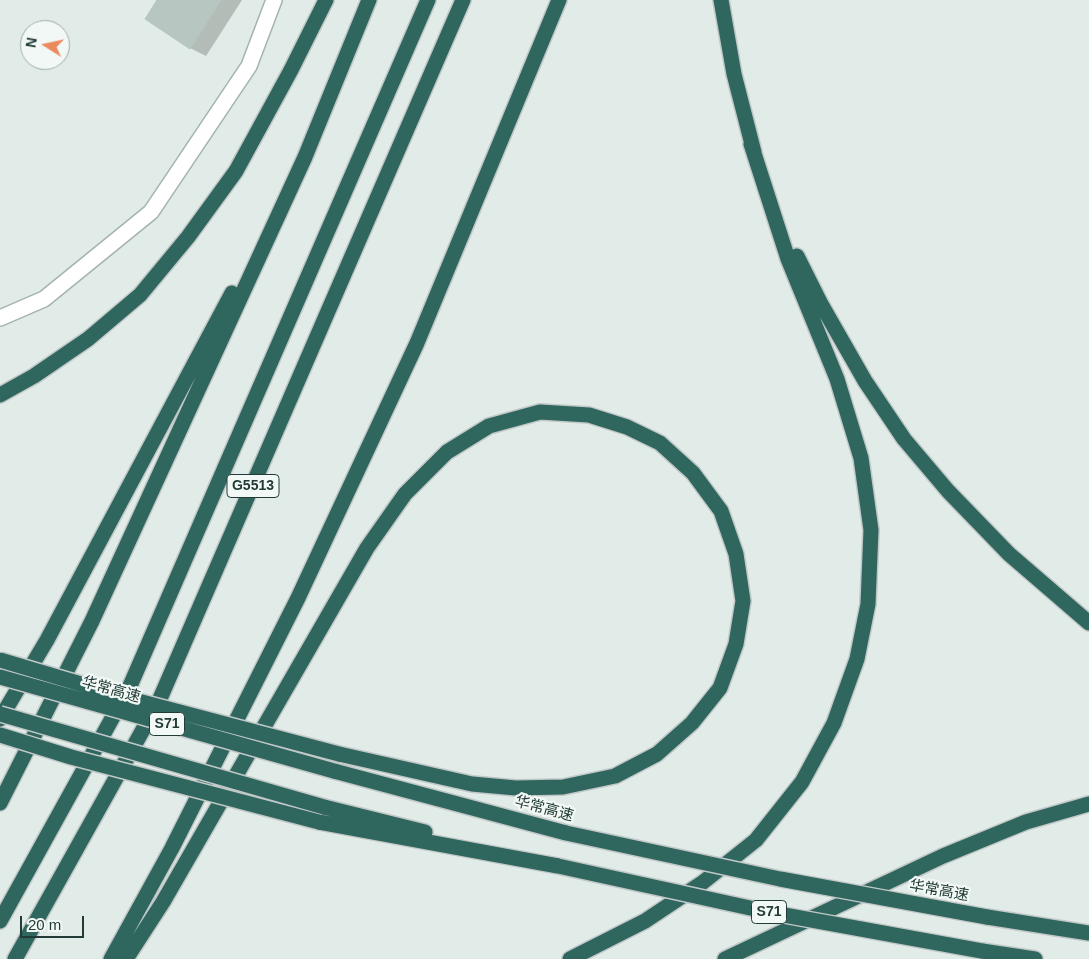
<!DOCTYPE html>
<meta charset="utf-8">
<style>
body{margin:0}
#map{position:relative;width:1089px;height:959px;overflow:hidden;background:#e1ebe7;font-family:Helvetica,sans-serif}
canvas{display:block}
.north{position:absolute;left:20px;top:20px;width:50px;height:50px;box-sizing:border-box;background:#f2f8f5;border:1px solid #9faca9;border-radius:50%;rotate:280deg;font-size:14px;font-weight:700;line-height:20px;text-align:center;color:#223b36}
.north::after{content:'';display:block;margin:auto;width:18px;height:22px;background:#ec8a5f;clip-path:polygon(50% 0,100% 100%,50% 72%,0 100%)}
.scale{position:absolute;left:20px;top:916px;width:64px;height:22px;box-sizing:border-box;border:2px solid #223b36;border-top:0;padding-left:6px;font-size:15px;line-height:18px;white-space:nowrap;color:#223b36;-webkit-text-stroke:4px #f2f8f5;paint-order:stroke}
</style>
<div id="map">
<canvas width="1089" height="959"></canvas>
<div class="north">N</div>
<div class="scale">20 m</div>
</div>
<script>
const ctx = document.querySelector('canvas').getContext('2d');
ctx.lineJoin = 'round';
function fillPath(path, color) {
  ctx.fillStyle = color;
  ctx.fill(path, 'evenodd');
}
function shape(rows) {
  const path = new Path2D();
  for (const r of rows) {
    path.moveTo(r[0], r[1]);
    for (let i = 2; i < r.length; i += 2) path.lineTo(r[i], r[i + 1]);
  }
  return path;
}
function stroke(path, color, width, dash) {
  ctx.strokeStyle = color;
  ctx.lineWidth = width;
  ctx.lineCap = dash ? 'butt' : 'round';
  ctx.setLineDash(dash || []);
  ctx.stroke(path);
}
function label(font, color, halo, rows, align = 'center') {
  ctx.font = font + ' Helvetica,"Noto Sans SC",sans-serif';
  ctx.lineWidth = 4.5;
  ctx.setLineDash([]);
  ctx.textBaseline = 'middle';
  ctx.strokeStyle = halo;
  ctx.fillStyle = color;
  for (const [text, x, y, turn = 0] of rows) {
    ctx.save();
    ctx.translate(x, y);
    ctx.rotate((+turn || 0) * Math.PI / 180);
    ctx.textAlign = isNaN(turn) ? turn : align;
    if (halo) ctx.strokeText(text, 0, 0);
    ctx.fillText(text, 0, 0);
    ctx.restore();
  }
}
fillPath(shape([
 [159,0,242,0,206,56,190,48]
]), '#0003');
const building = shape([
 [157,0,221,0,190,49,145,19,157,0]
]);
fillPath(building, '#b7c6c1');
stroke(building, '#b4c5bf', 1);
const street = shape([
 [0,318,44,299,151,212,249,66,274,0]
]);
const highway = shape([
 [721,0,734,74,754,152],
 [797,256,821,304,865,381,904,439,948,491,1009,554,1089,623],
 [0,395,34,376,88,339,140,295,188,237,236,171,291,70,326,0],
 [0,719,47,640,232,293],
 [334,771,566,833],
 [0,803,92,621,305,157,369,0],
 [324,807,425,832],
 [319,822,558,866],
 [987,917,1089,933],
 [0,921,130,686,428,0],
 [982,951,1035,959],
 [15,959,159,701,463,0],
 [111,959,172,848,298,598,417,343,559,0],
 [126,959,163,902,367,548,405,494,447,452,489,426,540,412,589,415,627,427,660,443,693,473,721,511,736,554,743,601,736,644,720,688,692,723,657,754,615,776,563,787,516,788,472,784,339,754],
 [570,959,645,921,702,883,756,840,802,782,834,723,857,659,868,604,871,530,861,458,837,379,788,259,751,144],
 [725,959,943,856,1026,822,1089,804]
]);
stroke(street, '#a4b3ae', 18);
stroke(highway, '#c1c8c7', 18);
stroke(street, '#fff', 15);
stroke(highway, '#2f665e', 15);
const highwayBridge = shape([
 [0,660,138,701,339,754],
 [0,677,334,771],
 [0,714,324,807],
 [0,735,71,757,319,822],
 [566,833,780,879,987,917],
 [558,866,773,913,982,951]
]);
stroke(highwayBridge, '#c1c8c7', 18, []);
stroke(highwayBridge, '#2f665e', 15);
for (const [x, y, w] of [
 [253,486,52],
 [167,724,35],
 [769,912,35]
]) {
  const box = new Path2D();
  box.roundRect(x - w / 2, y - 11.5, w, 23, 4);
  ctx.fillStyle = '#f2f8f5';
  ctx.fill(box);
  stroke(box, '#223b36', 1);
}
label('bold 14px', '#223b36', null, [
 ["G5513",253,486],
 ["S71",167,724],
 ["S71",769,912]
]);
label('15px', '#223b36', '#f2f8f5', [
 ["华常高速",111,690,16],
 ["华常高速",544,809,15],
 ["华常高速",939,891,10]
]);
</script>
